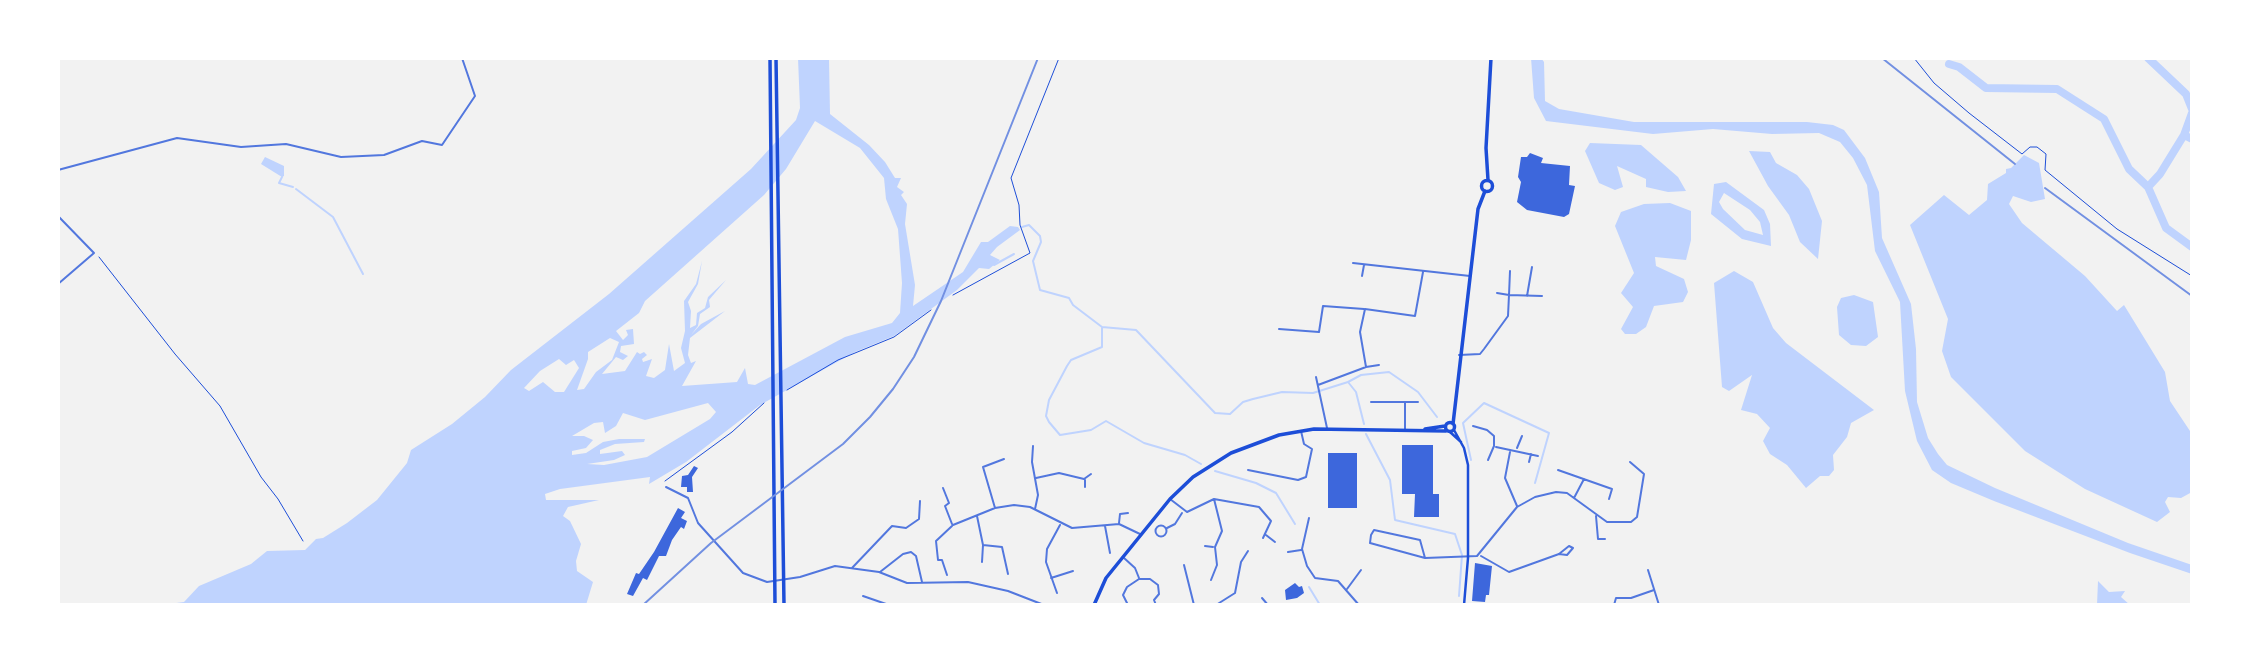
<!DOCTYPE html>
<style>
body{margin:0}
#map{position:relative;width:2250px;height:663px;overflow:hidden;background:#f2f2f2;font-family:"Fira Sans",sans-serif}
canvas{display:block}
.frame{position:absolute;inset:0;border:60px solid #fff;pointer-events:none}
</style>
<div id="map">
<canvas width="2250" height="663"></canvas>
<div class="frame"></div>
</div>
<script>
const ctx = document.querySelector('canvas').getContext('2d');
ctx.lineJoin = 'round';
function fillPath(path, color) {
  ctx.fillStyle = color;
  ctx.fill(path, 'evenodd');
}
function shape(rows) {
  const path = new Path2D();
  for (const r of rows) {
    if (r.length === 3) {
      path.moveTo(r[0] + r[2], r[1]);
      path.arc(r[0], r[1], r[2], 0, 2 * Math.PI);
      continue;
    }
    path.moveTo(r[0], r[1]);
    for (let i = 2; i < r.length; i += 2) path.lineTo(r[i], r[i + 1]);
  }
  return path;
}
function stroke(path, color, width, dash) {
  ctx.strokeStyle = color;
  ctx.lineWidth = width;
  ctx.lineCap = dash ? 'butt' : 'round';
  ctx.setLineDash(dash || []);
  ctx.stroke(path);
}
fillPath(shape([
 [798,58,829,58,830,114,869,145,885,162,895,178,901,178,897,187,904,192,901,195,907,204,905,224,915,285,913,306,963,272,981,242,988,242,1010,226,1018,227,1020,230,997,247,990,255,1000,260,989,269,979,268,957,290,894,336,855,352,760,405,686,462,649,484,650,477,560,489,545,494,546,500,599,500,568,507,563,516,570,521,581,544,576,561,577,571,593,582,586,605,161,605,184,602,199,586,251,564,267,551,305,550,316,539,323,538,347,523,377,500,407,463,411,450,452,424,485,397,511,370,609,294,751,169,796,120,800,108],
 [815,121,860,148,884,178,886,199,898,229,902,283,900,313,892,323,845,337,755,385,748,384,745,368,737,382,682,386,696,361,691,363,688,355,690,338,725,311,701,324,691,335,698,326,700,314,710,307,709,300,726,280,708,297,705,308,697,313,696,325,690,328,691,311,688,302,698,284,702,261,696,284,684,301,685,331,681,348,685,363,674,371,669,344,665,370,654,378,646,376,652,359,643,362,642,359,647,355,644,352,640,354,637,352,625,371,602,374,616,357,623,360,628,356,620,352,621,346,634,344,633,329,626,330,628,335,623,340,616,331,639,313,645,301,764,195,786,169],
 [610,338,619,342,612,360,596,372,584,389,577,390,588,359,588,352],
 [559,359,566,365,574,360,579,368,564,392,555,392,543,382,529,391,524,388,540,371],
 [708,403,716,412,710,419,647,457,604,465,587,464,614,460,625,455,622,451,600,454,600,450,615,444,644,442,645,439,619,439,603,442,586,453,572,455,572,451,586,448,593,440,584,436,572,436,594,423,603,422,605,433,616,426,623,413,645,420],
 [1531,58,1541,58,1544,62,1545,101,1559,109,1634,122,1807,122,1833,125,1844,130,1865,158,1879,192,1882,238,1911,304,1916,349,1917,402,1928,438,1938,454,1947,465,1995,488,2128,543,2192,565,2192,574,2130,553,1994,501,1951,483,1932,470,1917,441,1905,391,1900,302,1875,251,1867,185,1853,158,1840,142,1819,133,1772,134,1713,129,1653,134,1546,121,1534,98],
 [1590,143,1641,145,1678,177,1686,191,1668,192,1646,187,1646,179,1617,166,1623,187,1615,190,1599,183,1585,151],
 [1749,151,1770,152,1776,163,1797,175,1809,189,1822,221,1818,259,1800,242,1789,215,1768,186],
 [2024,155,2039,163,2045,199,2031,202,2013,196,2009,204,2022,223,2085,276,2117,311,2124,305,2165,372,2170,401,2192,434,2192,492,2181,498,2168,497,2165,502,2170,512,2157,522,2085,489,2025,451,1951,377,1942,351,1948,319,1910,225,1944,195,1969,215,1987,200,1988,184,2006,173,2006,169,2011,168],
 [265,157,284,166,284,176,282,177,261,164],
 [1726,182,1764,210,1770,224,1771,246,1742,239,1711,214,1714,184],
 [1724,193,1750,210,1760,222,1763,235,1745,230,1723,209,1719,202],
 [1670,203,1691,211,1691,240,1686,260,1655,257,1656,266,1684,279,1688,292,1683,302,1654,306,1646,327,1636,334,1625,334,1621,329,1633,307,1621,293,1634,273,1615,226,1621,212,1644,204],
 [1734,271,1753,282,1773,328,1786,343,1874,410,1851,423,1847,437,1833,455,1834,470,1829,476,1820,476,1806,488,1787,465,1770,454,1763,441,1770,428,1757,414,1741,410,1752,375,1729,391,1722,387,1714,283],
 [1854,295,1873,302,1878,337,1866,346,1851,345,1839,335,1837,307,1841,298],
 [2098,581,2109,592,2125,591,2121,597,2130,605,2097,605]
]), '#bfd3fe');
stroke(shape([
 [282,177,279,183,293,187],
 [296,189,333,217,363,274],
 [1022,227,1029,225,1040,236,1041,242,1033,261,1040,290,1069,298,1073,305,1102,327,1136,330,1215,413,1230,414,1243,402,1253,399,1282,392,1313,393,1348,382,1356,392,1364,424],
 [994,265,1014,254],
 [1102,328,1102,347,1071,360,1067,366,1049,400,1046,416,1049,422,1060,435,1091,430,1106,421,1144,443,1185,455,1201,464],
 [1348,382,1361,375,1389,372,1418,392,1437,417],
 [1366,434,1390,480,1395,520,1455,534,1462,555,1459,596],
 [1471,460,1463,423,1484,403,1549,433,1535,483],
 [1215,471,1256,483,1276,493,1295,524],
 [1309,587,1320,605]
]), '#bfd3fe', 2);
stroke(shape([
 [2148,58,2186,94,2192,109],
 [1949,64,1959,67,1986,88,2057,89,2104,119,2129,169,2148,187,2166,228,2192,247],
 [2184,135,2192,113],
 [2148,187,2160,174,2184,135,2192,139]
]), '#bfd3fe', 8);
fillPath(shape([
 [1530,153,1543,158,1541,163,1570,166,1569,185,1575,186,1569,214,1564,217,1527,210,1517,202,1521,182,1518,177,1521,157,1527,157],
 [1402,445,1433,445,1433,494,1439,494,1439,517,1414,517,1415,494,1402,494],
 [1328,453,1357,453,1357,508,1328,508],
 [694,466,698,468,692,477,693,492,687,492,687,487,681,487,682,476,688,475],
 [678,508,685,512,681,518,687,521,684,529,681,527,672,540,666,556,659,556,647,580,643,578,633,596,627,594,636,573,639,574,654,552],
 [1475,563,1492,566,1489,595,1486,595,1485,602,1472,601],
 [1295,583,1299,587,1302,586,1304,593,1297,598,1286,600,1285,590]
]), '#3d67dc');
stroke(shape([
 [1914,58,1934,83,1969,113,2022,154,2030,147,2037,147,2046,154,2045,170,2117,229,2192,276],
 [99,257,175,354,220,406,261,477,278,499,303,541],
 [953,295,1030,253,1020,225,1019,205,1011,178,1059,58],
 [787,390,838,360,894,337,931,310],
 [665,481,732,432,764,403]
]), '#1d4ed8', 1);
stroke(shape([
 [58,170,177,138,241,147,286,144,341,157,384,155,422,141,442,145,475,96,462,58],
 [58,216,94,253,58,284],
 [1353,263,1470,276],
 [1362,276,1364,265],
 [1497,293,1509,295,1510,271],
 [1527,296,1532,267],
 [1279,329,1319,332,1323,306,1364,309],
 [1459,355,1480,354,1484,349,1508,316,1509,295,1542,296],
 [1366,367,1360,332,1365,309,1415,316,1423,272],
 [1316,377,1327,428],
 [1318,385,1366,367,1379,365],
 [1371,402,1418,402],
 [1473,426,1487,430,1494,436,1494,446,1488,460],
 [1405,429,1405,403],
 [1033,446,1032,462,1038,495,1035,509],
 [1496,447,1538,456],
 [1517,448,1522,436],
 [1510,452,1505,478,1517,506],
 [1529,462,1531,454],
 [1248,470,1298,480,1306,477,1312,449,1304,444,1301,431],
 [1558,470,1612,489,1609,499],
 [1036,478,1059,473,1084,479,1091,474],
 [1085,480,1085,487],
 [666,487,688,498,698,523,743,573,767,582,800,577,835,566,879,572,907,583,968,582,1008,591,1044,605],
 [943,488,949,503,945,506,952,524],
 [1574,498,1584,479],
 [1170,499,1187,512,1214,499,1259,507,1271,521,1263,538],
 [995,508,983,467,1004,459],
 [977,516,983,545],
 [1596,516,1598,539,1605,539],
 [1309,518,1302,549,1307,566,1315,578,1338,581,1359,605],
 [1119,523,1120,514,1128,513],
 [953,525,995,508,1014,505,1030,507,1072,528,1119,524,1140,534],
 [1161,531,5.5],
 [1105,526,1110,553],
 [1167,528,1175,524,1182,513],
 [1266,535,1275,542],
 [1205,546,1213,547],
 [1288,552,1301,550],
 [1481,556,1509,572,1559,554,1569,546,1573,548,1567,555,1559,554],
 [1124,558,1135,568,1139,578],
 [1425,558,1420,540,1374,530,1371,535,1370,543,1425,558,1477,556,1517,507,1535,497,1556,492,1567,493,1607,522,1631,522,1637,517,1644,474,1630,462],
 [982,562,983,545,1002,547,1008,574],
 [1184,565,1194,605],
 [852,568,892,526,906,528,919,519,920,501],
 [1648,570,1659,605],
 [880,572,903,554,911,552,916,556,922,582],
 [947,575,942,560,938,560,936,541,952,526],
 [1051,578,1073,571],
 [1211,580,1217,565,1215,547,1222,531,1214,499],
 [1347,589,1361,570],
 [1057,593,1046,562,1047,549,1060,525],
 [863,596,889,605],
 [1262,598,1268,605],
 [1128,605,1123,595,1127,587,1139,579,1150,579,1158,585,1159,594,1154,600,1156,605],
 [1216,605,1235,593,1241,562,1248,551],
 [1614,605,1616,598,1631,598,1654,590]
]), '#5277de', 2);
stroke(shape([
 [1454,430,1464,448,1468,465,1468,558,1464,605],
 [1450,432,1461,442]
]), '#1d4ed8', 2.5);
stroke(shape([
 [1488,180,1486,148,1491,58],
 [1487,186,5.5],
 [1450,427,4.5],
 [1453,424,1478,209,1485,191],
 [1425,429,1445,426],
 [1094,605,1106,578,1170,499,1193,477,1231,453,1279,435,1314,429,1446,431]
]), '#1d4ed8', 3.5);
stroke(shape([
 [770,58,775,605],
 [776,58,784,605]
]), '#1d4ed8', 3.5);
stroke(shape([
 [1882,58,2015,164],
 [2045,188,2192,296],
 [643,605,711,543,843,444,870,417,893,389,914,357,941,301,1038,58]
]), '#7290e2', 2);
</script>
